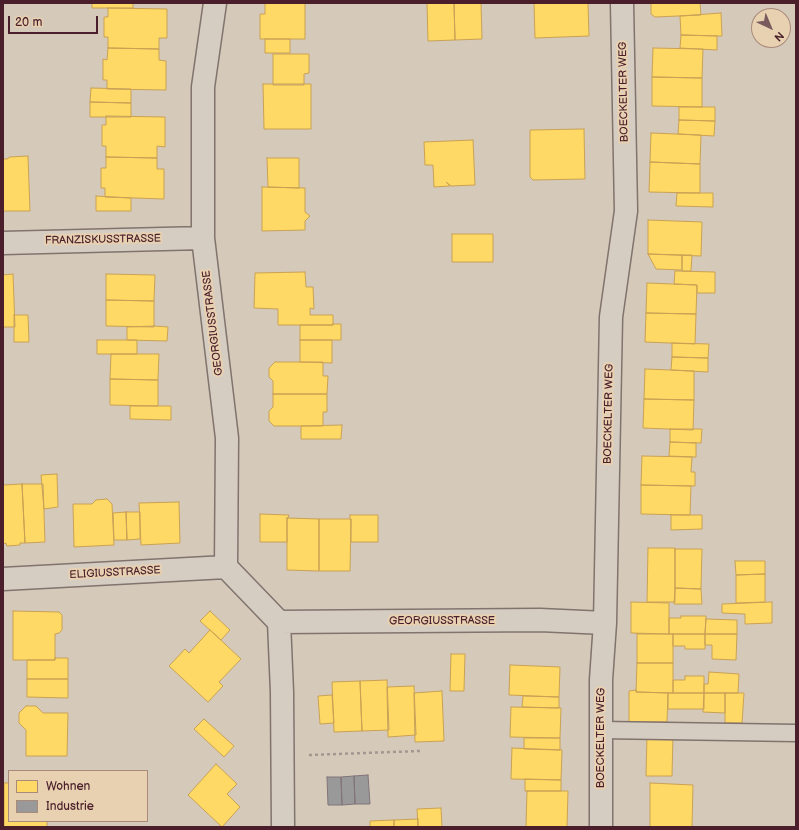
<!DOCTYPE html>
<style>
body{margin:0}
#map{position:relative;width:799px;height:830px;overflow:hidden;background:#d5c9b9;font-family:"Balsamiq Sans",sans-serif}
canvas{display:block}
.frame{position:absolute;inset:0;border:4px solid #4a1f2b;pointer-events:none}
.legend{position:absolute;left:8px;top:770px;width:140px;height:52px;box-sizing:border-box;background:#e8d1b1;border:1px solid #a98a7b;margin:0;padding:5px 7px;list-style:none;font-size:12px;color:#4a1f2b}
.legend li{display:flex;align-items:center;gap:8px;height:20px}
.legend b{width:20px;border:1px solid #a98a7b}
.north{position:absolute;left:751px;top:8px;width:40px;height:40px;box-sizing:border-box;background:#e8d1b1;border:1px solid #a98a7b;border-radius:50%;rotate:136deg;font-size:11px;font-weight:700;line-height:16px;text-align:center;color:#4a1f2b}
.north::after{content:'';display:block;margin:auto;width:14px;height:18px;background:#7b5a5d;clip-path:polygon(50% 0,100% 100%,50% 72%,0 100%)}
.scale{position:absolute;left:8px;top:16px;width:90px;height:18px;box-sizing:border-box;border:2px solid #4a1f2b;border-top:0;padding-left:5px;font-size:12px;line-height:14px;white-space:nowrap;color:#4a1f2b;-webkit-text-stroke:3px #e8d1b1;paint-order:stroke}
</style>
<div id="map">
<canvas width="799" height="830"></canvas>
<div class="frame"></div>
<ul class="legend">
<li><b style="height:11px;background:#ffd966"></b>Wohnen</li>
<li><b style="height:11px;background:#999"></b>Industrie</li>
</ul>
<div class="north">N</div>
<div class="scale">20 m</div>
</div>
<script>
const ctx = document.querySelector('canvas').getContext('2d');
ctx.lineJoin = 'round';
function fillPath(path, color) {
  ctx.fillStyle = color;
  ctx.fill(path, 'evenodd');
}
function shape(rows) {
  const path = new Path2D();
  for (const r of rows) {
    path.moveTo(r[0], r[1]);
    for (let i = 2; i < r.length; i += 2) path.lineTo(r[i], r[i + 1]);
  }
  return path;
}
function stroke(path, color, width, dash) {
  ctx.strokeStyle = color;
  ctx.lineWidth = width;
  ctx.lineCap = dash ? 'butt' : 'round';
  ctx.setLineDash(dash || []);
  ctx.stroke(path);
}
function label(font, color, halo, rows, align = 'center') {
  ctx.font = font + ' "Balsamiq Sans",sans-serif';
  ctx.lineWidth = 4;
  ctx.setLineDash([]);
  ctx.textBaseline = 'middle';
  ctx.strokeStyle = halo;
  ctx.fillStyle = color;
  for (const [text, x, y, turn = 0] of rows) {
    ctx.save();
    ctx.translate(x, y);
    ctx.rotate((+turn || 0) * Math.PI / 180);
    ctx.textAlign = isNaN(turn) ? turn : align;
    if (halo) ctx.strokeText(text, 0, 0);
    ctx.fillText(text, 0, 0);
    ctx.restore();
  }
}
const homes = shape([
 [92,3,133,3,133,8,92,8,92,3],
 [265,3,305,3,305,39,260,39,260,14,265,14,265,3],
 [427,3,454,3,455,40,428,41,427,3],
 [454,3,481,3,482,39,455,40,454,3],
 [534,3,588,3,589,36,535,38,534,3],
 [651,3,700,3,701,15,655,17,651,14,651,3],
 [108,8,167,9,167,38,159,38,159,49,108,48,108,37,104,37,104,17,108,17,108,8],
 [721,13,722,36,681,35,680,16,721,13],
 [681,35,717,36,717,50,680,48,681,35],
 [265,39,290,39,290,53,265,53,265,39],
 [108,48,159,49,159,60,166,61,166,90,107,89,107,80,103,80,103,59,107,60,108,48],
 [653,48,703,49,702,78,652,77,653,48],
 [273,54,309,54,309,73,304,74,304,85,273,85,273,54],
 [652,77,702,78,702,107,652,106,652,77],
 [263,84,311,84,311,129,264,129,263,84],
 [91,88,131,89,131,103,90,102,91,88],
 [90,102,131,103,131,117,90,117,90,102],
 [679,107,715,107,715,121,679,120,679,107],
 [106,116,165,117,165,147,157,146,157,158,106,157,106,146,102,146,102,125,106,125,106,116],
 [679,120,715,121,714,136,678,134,679,120],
 [584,129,585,179,533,180,530,177,530,130,584,129],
 [651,133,701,135,700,164,650,162,651,133],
 [473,140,475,185,451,186,446,182,450,186,434,187,433,165,425,165,424,142,473,140],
 [28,156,30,211,3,211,3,159,7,159,10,157,28,156],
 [106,157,157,158,157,169,164,169,164,199,105,197,105,188,101,188,101,168,106,168,106,157],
 [267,158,299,158,299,188,268,187,267,158],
 [650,162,700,164,700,193,649,192,650,162],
 [262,187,305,188,305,212,310,216,305,221,305,230,262,231,262,187],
 [677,193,713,193,713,207,676,206,677,193],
 [96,196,131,198,131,211,96,211,96,196],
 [648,220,702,222,701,256,648,254,648,220],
 [452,234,493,234,493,262,452,262,452,234],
 [648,254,682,255,682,270,656,269,648,254],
 [682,255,692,255,691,271,682,271,682,255],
 [675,271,715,272,715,293,697,293,697,285,674,284,675,271],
 [305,272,306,287,313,287,314,309,310,308,310,315,333,315,333,325,278,325,278,309,254,308,255,273,305,272],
 [13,274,15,327,3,327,3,275,13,274],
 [106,274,155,275,154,301,106,300,106,274],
 [647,283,697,285,696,314,646,313,647,283],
 [106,300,154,301,154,327,106,326,106,300],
 [646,313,696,314,695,344,645,342,646,313],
 [14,315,28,315,29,342,14,342,14,315],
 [333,324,341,324,341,340,300,340,300,325,333,325,333,324],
 [154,326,168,327,167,341,127,340,127,327,154,326],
 [97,340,137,340,137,354,97,354,97,340],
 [300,340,332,340,332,363,300,362,300,340],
 [672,343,709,344,708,358,672,357,672,343],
 [111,354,159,354,158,380,110,379,111,354],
 [672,357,708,358,708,372,671,370,672,357],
 [275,362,323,362,323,376,328,376,327,394,273,394,273,381,269,377,269,368,275,362],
 [645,369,694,371,694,400,644,399,645,369],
 [110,379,158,380,158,406,110,405,110,379],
 [273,394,327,394,327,412,323,412,323,426,274,426,269,421,269,411,273,407,273,394],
 [644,399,694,400,693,430,643,428,644,399],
 [130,406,171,406,171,420,130,419,130,406],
 [342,425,341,439,301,439,301,426,342,425],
 [670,429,702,429,701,443,670,442,670,429],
 [670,442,696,443,696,457,669,456,670,442],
 [642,456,692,457,691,472,695,472,695,486,641,485,642,456],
 [57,474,58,507,44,509,41,475,57,474],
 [22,484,25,543,20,543,20,545,7,546,6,543,3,544,3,485,22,484],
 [22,484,43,484,45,542,25,543,22,484],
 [641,485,691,486,690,515,641,514,641,485],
 [107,499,112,504,114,545,74,547,73,504,92,504,96,500,107,499],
 [179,502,180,543,141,545,139,503,179,502],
 [126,512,127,540,114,540,113,513,126,512],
 [126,512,140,512,140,539,127,540,126,512],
 [260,514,289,515,288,518,287,518,287,542,260,542,260,514],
 [350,515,378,515,378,542,351,542,351,519,350,519,350,515],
 [671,515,702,515,702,529,671,530,671,515],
 [287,518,319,519,319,571,287,570,287,518],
 [319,519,351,519,350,571,319,571,319,519],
 [648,548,675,548,675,602,647,602,648,548],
 [675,549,702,549,701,589,675,588,675,549],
 [735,561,765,561,765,574,736,575,735,561],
 [765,574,765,602,736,603,736,575,765,574],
 [675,588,701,589,702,604,674,604,675,588],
 [631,602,669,603,669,634,631,633,631,602],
 [772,602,772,623,745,624,745,614,722,613,722,604,772,602],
 [13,611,59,612,62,615,62,630,59,633,55,634,55,660,13,660,13,611],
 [210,611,230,630,221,640,200,621,210,611],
 [681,616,706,616,705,634,669,634,669,618,681,618,681,616],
 [706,619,737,620,737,634,705,634,706,619],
 [210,630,241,659,219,682,223,686,208,702,169,666,185,649,189,653,210,630],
 [637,634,673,634,673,663,637,663,637,634],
 [673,634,705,634,705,649,685,649,685,646,673,646,673,634],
 [705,634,737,634,736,660,712,659,712,645,705,645,705,634],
 [451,654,465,654,464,691,450,691,451,654],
 [55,658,68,658,68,679,27,679,27,660,55,660,55,658],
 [637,663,673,663,673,693,636,692,637,663],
 [510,665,560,667,559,697,509,695,510,665],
 [709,672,739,674,738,693,704,693,704,684,708,684,709,672],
 [685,676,704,676,704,693,673,693,673,680,685,680,685,676],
 [27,679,68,679,68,698,27,697,27,679],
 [387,680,389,730,362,731,360,681,387,680],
 [360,681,362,731,334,732,332,682,360,681],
 [414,686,416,735,388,737,387,687,414,686],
 [636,690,636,692,668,693,667,722,629,722,629,691,636,690],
 [442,691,444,741,415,742,414,693,442,691],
 [668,693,704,693,704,709,668,709,668,693],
 [704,693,725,693,725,713,703,712,704,693],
 [725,693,744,693,742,723,725,723,725,693],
 [332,695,334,723,320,724,318,696,332,695],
 [523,696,559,697,559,708,522,707,523,696],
 [26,706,36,706,43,713,68,713,67,756,26,756,26,730,19,723,19,713,26,706],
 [511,707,561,708,560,738,510,737,511,707],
 [204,719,234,746,224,757,194,729,204,719],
 [647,735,673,735,672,776,646,776,647,735],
 [524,738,560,738,560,750,524,749,524,738],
 [512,748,562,750,561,780,511,779,512,748],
 [216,764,237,784,227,794,240,807,222,827,188,795,216,764],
 [525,779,561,780,561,791,525,791,525,779],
 [4,783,9,783,9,821,47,821,47,827,4,827,4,783],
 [650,783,693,785,692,827,650,827,650,783],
 [527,791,568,791,567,827,526,827,527,791],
 [441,808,442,827,418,827,417,809,441,808],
 [418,819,418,827,394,827,394,820,418,819],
 [394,820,394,827,370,827,370,821,394,820]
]);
fillPath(homes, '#ffd966');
stroke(homes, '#c9a154', 1);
const industry = shape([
 [368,775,370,804,355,804,354,776,368,775],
 [354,776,355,804,342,805,341,777,354,776],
 [327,777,341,777,342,805,328,805,327,777]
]);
fillPath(industry, '#999');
stroke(industry, '#817478', 1);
const service = shape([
 [601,730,796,733]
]);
const minor = shape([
 [215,3,203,87,203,238,227,438,226,567,279,622,282,692,283,827],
 [3,243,203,238],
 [3,579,226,567],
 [279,622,540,620,605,623],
 [601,827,601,680,605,623,611,317,626,211,622,3]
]);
stroke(service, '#81736e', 19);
stroke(minor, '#81736e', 25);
stroke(shape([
 [309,755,420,751]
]), '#a39891', 2.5, [3, 3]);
stroke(service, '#d6cdc2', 16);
stroke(minor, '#d6cdc2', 22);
label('11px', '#4a1f2b', '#e8d1b1', [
 ["BOECKELTER WEG",624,92,-91],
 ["FRANZISKUSSTRASSE",103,240,-1],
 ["GEORGIUSSTRASSE",213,323,-97],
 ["BOECKELTER WEG",609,414,-89],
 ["ELIGIUSSTRASSE",115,573,-3],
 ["GEORGIUSSTRASSE",442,621],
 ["BOECKELTER WEG",601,738,-90]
]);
</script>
